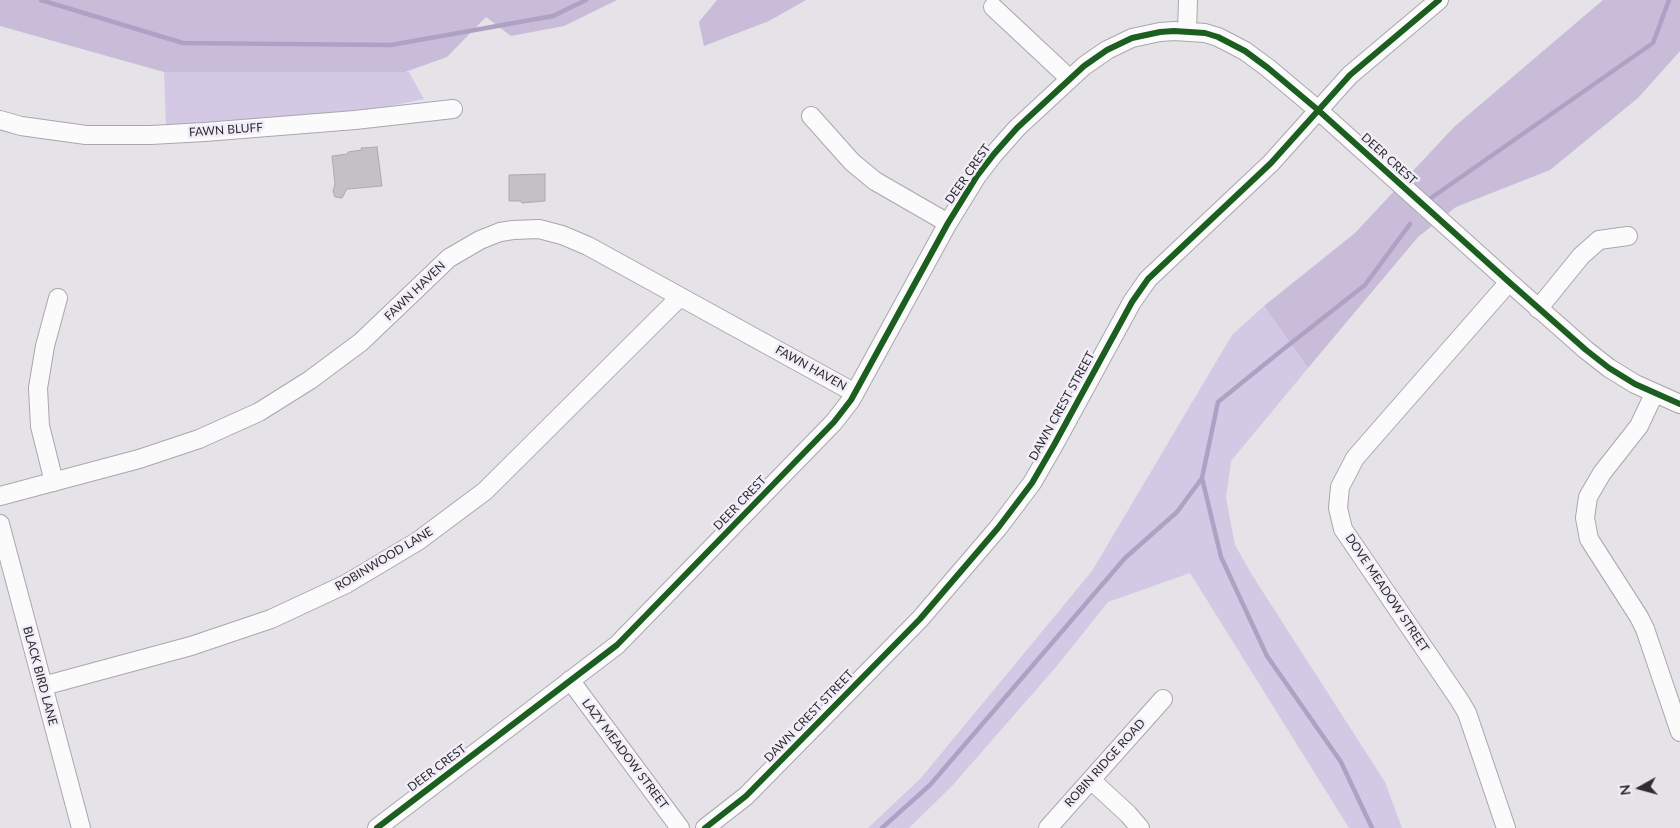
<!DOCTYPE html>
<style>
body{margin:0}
#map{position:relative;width:1680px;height:828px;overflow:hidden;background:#e5e2e8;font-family:Lato,sans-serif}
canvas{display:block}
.north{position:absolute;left:1615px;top:763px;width:50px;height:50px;-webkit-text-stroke:4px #f1edf8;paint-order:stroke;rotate:263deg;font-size:14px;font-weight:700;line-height:20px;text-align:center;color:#2e2c30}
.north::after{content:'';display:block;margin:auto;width:18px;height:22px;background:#2e2c30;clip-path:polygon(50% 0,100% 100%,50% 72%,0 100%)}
</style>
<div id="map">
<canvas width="1680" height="828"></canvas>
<div class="north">N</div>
</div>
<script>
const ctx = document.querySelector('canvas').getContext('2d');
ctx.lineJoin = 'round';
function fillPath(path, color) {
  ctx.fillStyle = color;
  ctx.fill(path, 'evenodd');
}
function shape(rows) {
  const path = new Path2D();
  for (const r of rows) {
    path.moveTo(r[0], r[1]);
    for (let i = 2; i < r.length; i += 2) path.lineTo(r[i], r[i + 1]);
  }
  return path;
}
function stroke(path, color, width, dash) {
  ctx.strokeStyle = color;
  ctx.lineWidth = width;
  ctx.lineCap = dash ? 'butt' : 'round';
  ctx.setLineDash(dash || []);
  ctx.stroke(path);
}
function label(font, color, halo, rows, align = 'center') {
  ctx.font = font + ' Lato,sans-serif';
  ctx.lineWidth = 5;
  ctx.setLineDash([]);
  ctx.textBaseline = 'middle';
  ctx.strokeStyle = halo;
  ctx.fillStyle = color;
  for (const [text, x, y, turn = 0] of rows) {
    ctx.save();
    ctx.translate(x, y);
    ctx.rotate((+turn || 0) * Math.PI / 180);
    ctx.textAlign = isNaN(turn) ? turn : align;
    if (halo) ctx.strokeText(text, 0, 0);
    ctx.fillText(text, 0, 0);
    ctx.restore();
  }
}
fillPath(shape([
 [164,72,409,72,424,99,381,108,166,127],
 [1264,306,1308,368,1231,461,1226,498,1235,545,1252,575,1385,782,1402,828,1349,828,1190,573,1108,602,1056,667,952,786,909,828,868,828,921,778,1092,571,1232,335]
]), '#d4c9e5');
fillPath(shape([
 [0,0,617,0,564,26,511,36,486,17,447,57,405,72,164,72,0,26],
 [717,0,806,0,769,21,704,46,699,22],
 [1603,0,1680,0,1680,51,1638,98,1550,170,1456,207,1418,237,1308,368,1264,306,1355,233,1454,127]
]), '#c8bcd9');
stroke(shape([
 [41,0,183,43,391,45,553,16,586,0],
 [1431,198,1653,43,1669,0],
 [882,828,930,785,1125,558,1177,512,1202,478],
 [1372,828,1341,762,1267,656,1221,557,1202,478,1218,402,1281,351,1365,285,1410,224]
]), '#afa1c4', 4.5);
const building = shape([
 [377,147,382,186,347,189,342,198,335,197,333,191,335,184,332,156,348,154,348,152,362,150,361,148,377,147],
 [545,174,545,201,522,203,521,201,509,201,509,175,545,174]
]);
fillPath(building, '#c3c1c6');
stroke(building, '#aba9ae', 1);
const minor = shape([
 [993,7,1070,79],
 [1187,32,1188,0],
 [811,116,852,162,875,181,948,223],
 [0,120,21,126,86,135,151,135,205,132,355,120,453,109],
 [1538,309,1581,256,1599,240,1628,236],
 [1654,394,1639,426,1602,473,1588,497,1585,518,1589,539,1639,617,1645,629,1680,732],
 [54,482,40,426,38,388,45,346,58,298],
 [0,496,139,459,199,439,259,412,310,380,361,342,449,258,480,240,500,232,513,230,539,229,562,235,588,246,855,393],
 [0,524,81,828],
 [570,680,680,828],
 [43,686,191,646,271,619,346,584,418,541,485,491,680,297],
 [1091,780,1128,814,1140,828],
 [377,828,617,645,834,422,851,400,948,223,977,176,994,154,1017,128,1084,66,1107,50,1132,38,1160,32,1174,31,1205,33,1218,37,1245,51,1268,68,1318,110,1509,282,1586,350,1609,368,1635,384,1680,404],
 [705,828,746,796,920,619,998,528,1032,483,1054,445,1132,302,1148,279,1271,163,1350,75,1439,0],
 [1048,828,1163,699],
 [1506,828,1467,713,1460,701,1343,529,1338,508,1340,487,1355,458,1509,282]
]);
stroke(minor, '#a9a7ac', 20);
stroke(minor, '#fbfbfc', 18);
stroke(shape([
 [377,828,617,645,834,422,851,400,948,223,977,176,994,154,1017,128,1084,66,1107,50,1132,38,1160,32,1174,31,1205,33,1218,37,1245,51,1268,68,1318,110,1509,282,1586,350,1609,368,1635,384,1680,404],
 [705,828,746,796,920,619,998,528,1032,483,1054,445,1132,302,1148,279,1271,163,1350,75,1439,0]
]), '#1b5e20', 6);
label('12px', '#2e2c30', '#f1edf8', [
 ["FAWN BLUFF",226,130,-4],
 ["DEER CREST",1389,159,42],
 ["DEER CREST",968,174,-55],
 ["FAWN HAVEN",415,291,-44],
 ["FAWN HAVEN",811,368,29],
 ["DAWN CREST STREET",1062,406,-61],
 ["DEER CREST",740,503,-46],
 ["ROBINWOOD LANE",384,559,-31],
 ["DOVE MEADOW STREET",1387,593,56],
 ["BLACK BIRD LANE",40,676,75],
 ["DAWN CREST STREET",809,716,-46],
 ["LAZY MEADOW STREET",625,754,53],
 ["ROBIN RIDGE ROAD",1105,763,-48],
 ["DEER CREST",437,768,-37]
]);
</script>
